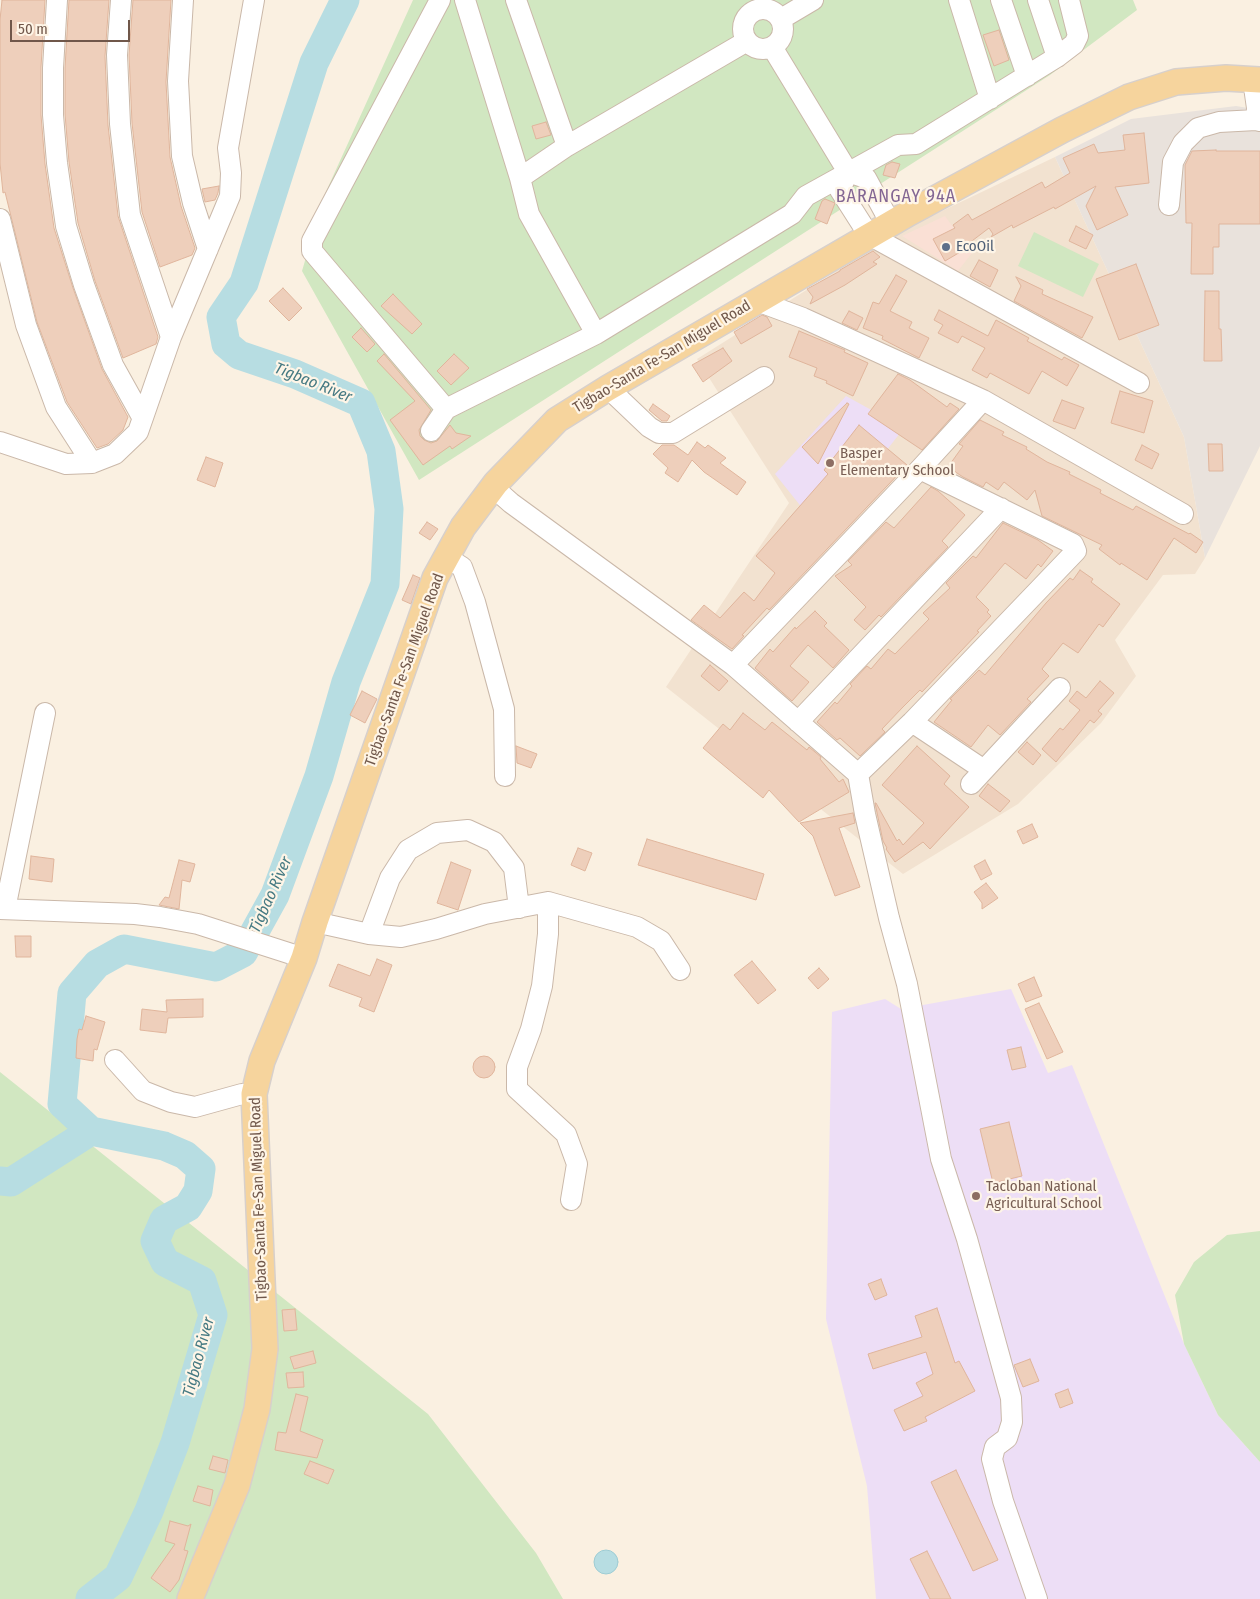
<!DOCTYPE html>
<style>
body{margin:0}
#map{position:relative;width:1260px;height:1599px;overflow:hidden;background:#faf0e1;font-family:"Fira Sans Condensed",sans-serif}
canvas{display:block}
.scale{position:absolute;left:10px;top:20px;width:120px;height:22px;box-sizing:border-box;border:2px solid #70574a;border-top:0;padding-left:6px;font-size:15px;line-height:18px;white-space:nowrap;color:#70574a;-webkit-text-stroke:4px #fef5e7;paint-order:stroke}
</style>
<div id="map">
<canvas width="1260" height="1599"></canvas>
<div class="scale">50 m</div>
</div>
<script>
const ctx = document.querySelector('canvas').getContext('2d');
ctx.lineJoin = 'round';
function fillPath(path, color) {
  ctx.fillStyle = color;
  ctx.fill(path, 'evenodd');
}
function shape(rows) {
  const path = new Path2D();
  for (const r of rows) {
    if (r.length === 3) {
      path.moveTo(r[0] + r[2], r[1]);
      path.arc(r[0], r[1], r[2], 0, 2 * Math.PI);
      continue;
    }
    path.moveTo(r[0], r[1]);
    for (let i = 2; i < r.length; i += 2) path.lineTo(r[i], r[i + 1]);
  }
  return path;
}
function stroke(path, color, width, dash) {
  ctx.strokeStyle = color;
  ctx.lineWidth = width;
  ctx.lineCap = dash ? 'butt' : 'round';
  ctx.setLineDash(dash || []);
  ctx.stroke(path);
}
function label(font, color, halo, rows, align = 'center') {
  ctx.font = font + ' "Fira Sans Condensed",sans-serif';
  ctx.lineWidth = 4.5;
  ctx.setLineDash([]);
  ctx.textBaseline = 'middle';
  ctx.strokeStyle = halo;
  ctx.fillStyle = color;
  for (const [text, x, y, turn = 0] of rows) {
    ctx.save();
    ctx.translate(x, y);
    ctx.rotate((+turn || 0) * Math.PI / 180);
    ctx.textAlign = isNaN(turn) ? turn : align;
    if (halo) ctx.strokeText(text, 0, 0);
    ctx.fillText(text, 0, 0);
    ctx.restore();
  }
}
fillPath(shape([
 [1055,157,1184,437,1205,558,1195,574,1163,575,1115,640,1136,676,1101,723,1018,804,903,874,666,687,789,503,697,359,900,231]
]), '#f2e2d0');
fillPath(shape([
 [945,216,972,253,958,271,902,236]
]), '#fae0d5');
fillPath(shape([
 [1236,106,1260,110,1260,446,1205,558,1184,437,1055,157,1131,119]
]), '#e9e2dc');
fillPath(shape([
 [846,396,904,428,886,451,815,524,775,474],
 [1011,989,1048,1073,1072,1065,1184,1344,1218,1415,1260,1462,1260,1599,876,1599,867,1486,826,1319,832,1012,885,999,901,1009]
]), '#eddef6');
fillPath(shape([
 [413,0,1133,0,1137,10,1050,75,419,480,302,271,324,196],
 [1034,232,1099,264,1083,297,1018,266],
 [0,1072,428,1414,536,1553,563,1599,0,1599],
 [1260,1231,1260,1462,1218,1415,1184,1344,1175,1295,1194,1262,1227,1235]
]), '#d1e7c1');
const water = shape([
 [606,1562,12]
]);
fillPath(water, '#b7dde2');
stroke(water, '#9eccd3', 1);
stroke(shape([
 [0,1181,11,1182,91,1131],
 [90,1599,118,1577,149,1511,175,1443,213,1315,202,1281,165,1262,155,1241,164,1220,188,1207,198,1191,201,1169,185,1155,164,1146,91,1131,62,1104,72,993,97,964,124,949,216,967,243,953,275,895,319,776,346,682,385,584,389,509,381,451,361,403,295,374,239,355,226,344,221,317,244,283,314,63,345,0]
]), '#b7dde2', 29);
const building = shape([
 [2,0,45,0,41,67,41,115,45,164,54,228,73,288,102,369,128,417,123,430,108,444,97,448,67,402,37,322,5,192,3,193,0,163,0,20,2,0],
 [69,0,109,0,105,56,108,125,118,216,158,337,156,344,123,358,95,281,78,223,69,162,65,114,65,68,69,0],
 [133,0,171,0,166,82,170,157,181,206,195,248,192,255,160,267,142,212,132,123,129,55,133,0],
 [999,30,1009,60,994,66,983,35,999,30],
 [546,122,551,135,536,139,532,126,546,122],
 [1144,133,1149,183,1115,187,1128,215,1097,230,1086,206,1096,186,1055,209,1054,207,1013,228,1012,225,991,237,993,234,989,228,960,250,962,251,945,261,933,239,955,228,953,225,968,214,972,220,1042,182,1045,188,1070,173,1063,158,1094,144,1098,153,1125,150,1123,135,1144,133],
 [1216,150,1216,151,1260,151,1260,224,1219,224,1219,247,1213,247,1213,274,1191,274,1192,223,1186,223,1185,165,1192,151,1216,150],
 [892,162,900,164,895,178,883,175,886,165,892,162],
 [219,186,218,193,215,200,205,202,202,189,219,186],
 [825,199,835,203,827,224,815,219,822,201,825,199],
 [1076,226,1093,235,1086,249,1069,241,1076,226],
 [873,251,880,257,873,262,877,264,845,285,810,304,813,297,807,289,840,271,840,270,873,251],
 [979,260,998,270,990,287,970,276,979,260],
 [1136,264,1159,325,1119,340,1096,279,1136,264],
 [896,275,907,281,890,311,912,322,909,328,929,338,919,358,882,339,883,336,863,328,873,302,879,304,896,275],
 [1016,277,1043,290,1042,294,1093,317,1082,338,1014,301,1021,286,1016,277],
 [283,288,302,308,289,321,269,301,283,288],
 [1205,291,1219,291,1219,329,1221,329,1222,361,1204,361,1205,291],
 [393,294,422,324,412,334,381,306,393,294],
 [939,310,988,336,996,320,1029,338,1027,341,1062,360,1064,357,1079,365,1067,386,1042,371,1029,394,990,373,987,378,972,370,985,348,962,336,958,343,938,333,943,325,934,320,939,310],
 [849,311,863,318,857,330,842,323,849,311],
 [762,315,767,317,772,326,741,344,734,332,762,315],
 [361,328,375,344,367,352,352,337,361,328],
 [799,331,845,350,844,352,868,363,853,396,826,383,827,381,814,376,817,368,789,357,799,331],
 [723,348,732,361,703,382,692,365,723,348],
 [384,354,431,410,419,430,420,436,424,440,431,443,437,441,450,425,456,433,471,436,452,449,450,446,423,465,390,420,415,401,377,361,384,354],
 [454,354,469,368,451,385,437,371,454,354],
 [898,374,910,380,947,407,950,403,959,409,922,450,868,414,898,374],
 [1120,391,1153,401,1144,433,1111,423,1120,391],
 [1062,400,1084,408,1075,429,1053,421,1062,400],
 [847,403,849,404,818,464,802,447,847,403],
 [653,404,670,416,667,421,662,421,649,410,653,404],
 [980,420,1004,432,1002,435,1027,447,1026,449,1047,462,1070,472,1069,474,1101,490,1100,493,1133,510,1136,506,1189,534,1190,533,1203,542,1196,553,1174,538,1147,580,1121,563,1120,565,1099,549,1102,545,1042,516,1035,490,1027,500,1004,482,998,490,986,482,983,487,963,477,948,467,963,446,959,444,980,420],
 [859,425,907,465,769,610,767,608,742,635,744,636,732,649,691,620,704,605,720,618,744,592,754,601,775,573,756,556,828,474,824,470,859,425],
 [697,442,705,448,708,445,726,458,720,463,746,482,737,495,704,472,692,460,678,482,665,473,668,468,653,454,662,445,674,445,688,455,697,442],
 [1208,444,1222,444,1223,471,1209,471,1208,444],
 [1142,445,1159,454,1152,469,1135,460,1142,445],
 [206,457,223,463,215,487,197,480,206,457],
 [931,487,938,491,965,515,942,541,948,547,881,617,879,615,865,630,854,620,866,607,835,576,852,565,848,561,886,522,894,528,931,487],
 [427,522,438,529,430,540,419,533,427,522],
 [1003,523,1038,540,1053,551,1041,567,1038,564,1026,579,1005,563,976,597,989,610,987,612,991,616,977,631,979,632,922,692,920,690,903,707,882,729,885,732,860,756,840,738,837,740,817,722,835,702,837,704,852,686,850,684,867,666,871,669,888,649,895,654,929,619,923,613,950,588,946,583,973,556,976,558,1003,523],
 [1080,570,1093,579,1091,582,1120,604,1103,627,1099,624,1078,653,1063,643,1042,669,1049,676,1027,699,1031,702,1000,735,988,725,971,747,934,722,952,700,950,699,979,670,985,675,1046,603,1070,578,1073,580,1080,570],
 [413,575,420,578,411,604,402,600,413,575],
 [815,611,827,623,824,626,849,650,833,668,808,645,790,666,809,682,792,701,755,668,770,649,773,652,795,627,796,629,815,611],
 [710,665,728,681,719,691,701,676,710,665],
 [1100,681,1114,693,1098,711,1102,714,1094,723,1090,720,1056,762,1042,749,1060,728,1063,730,1080,710,1069,701,1077,691,1086,698,1100,681],
 [362,691,377,699,365,723,350,715,362,691],
 [743,713,765,730,772,722,807,750,809,747,821,757,820,759,839,782,843,779,849,792,799,822,769,790,763,798,703,748,723,724,730,730,743,713],
 [1027,742,1041,755,1033,765,1018,752,1027,742],
 [516,746,537,754,531,768,517,763,516,746],
 [917,746,950,776,944,784,969,807,930,849,923,842,895,862,886,849,887,848,883,841,875,803,876,803,897,841,899,839,903,845,924,823,882,785,917,746],
 [988,784,1010,801,1000,812,979,796,988,784],
 [853,813,855,823,839,828,860,887,835,896,813,836,800,823,853,813],
 [1032,824,1038,837,1023,844,1017,831,1032,824],
 [647,839,764,874,756,900,638,865,647,839],
 [578,848,592,853,585,871,571,865,578,848],
 [31,856,54,859,52,882,29,879,31,856],
 [179,860,195,864,190,882,182,880,179,909,159,905,165,897,169,898,179,860],
 [985,860,992,874,981,880,974,866,985,860],
 [451,862,471,870,458,910,437,903,451,862],
 [986,883,998,898,982,909,982,903,974,892,986,883],
 [15,936,31,936,31,957,16,957,15,936],
 [377,959,392,965,374,1012,359,1006,362,998,329,986,338,964,370,976,377,959],
 [752,961,776,990,758,1004,734,975,752,961],
 [819,968,829,979,818,989,808,978,819,968],
 [1034,977,1042,996,1026,1002,1018,984,1034,977],
 [203,999,203,1017,168,1018,166,1033,140,1030,142,1009,167,1012,166,1000,203,999],
 [1039,1003,1063,1052,1047,1059,1025,1009,1039,1003],
 [86,1016,105,1022,97,1050,94,1049,93,1061,76,1058,77,1039,79,1029,82,1030,86,1016],
 [1021,1047,1026,1067,1012,1070,1007,1050,1021,1047],
 [484,1067,11],
 [1009,1122,1022,1176,993,1183,980,1129,1009,1122],
 [881,1279,887,1295,875,1300,868,1284,881,1279],
 [937,1308,955,1363,959,1361,975,1391,925,1417,927,1421,904,1431,894,1410,923,1396,916,1383,933,1374,926,1352,873,1369,868,1354,922,1337,915,1316,937,1308],
 [295,1309,297,1330,284,1331,282,1310,295,1309],
 [313,1351,316,1363,294,1369,290,1357,313,1351],
 [1030,1359,1039,1381,1023,1387,1014,1365,1030,1359],
 [303,1372,304,1387,288,1388,286,1373,303,1372],
 [1068,1389,1073,1403,1060,1408,1055,1394,1068,1389],
 [296,1394,308,1397,300,1431,323,1440,317,1458,275,1450,278,1432,286,1433,296,1394],
 [213,1456,228,1460,225,1473,209,1469,213,1456],
 [310,1461,334,1470,328,1484,304,1474,310,1461],
 [956,1470,998,1560,973,1571,931,1482,956,1470],
 [198,1486,213,1490,210,1506,193,1501,198,1486],
 [170,1521,188,1526,191,1524,184,1550,188,1551,179,1580,170,1592,151,1578,175,1544,165,1541,170,1521],
 [927,1551,951,1599,930,1599,910,1559,927,1551]
]);
fillPath(building, '#eecfbb');
stroke(building, '#e0b59c', 1);
const minor = shape([
 [57,0,53,68,53,115,57,163,66,226,84,285,113,365,142,417],
 [121,0,117,55,120,124,130,215,171,337],
 [183,0,178,81,182,156,193,203,208,249],
 [440,0,312,241,312,251,446,409],
 [465,0,520,178,529,214,596,334],
 [516,0,567,146],
 [959,0,990,99],
 [1001,0,1027,76],
 [1038,0,1057,57],
 [763,29,20],
 [781,19,813,0],
 [772,47,848,172,866,178,891,224],
 [1253,80,1257,108,1256,120],
 [848,172,840,190,870,237],
 [520,178,567,146,747,41],
 [1169,205,1173,162,1183,143,1198,128,1219,122,1256,120,1260,121],
 [0,219,26,325,56,407,92,463],
 [871,236,1139,383],
 [757,301,803,318,983,400,1183,514],
 [608,388,649,427,659,433,673,433,764,377],
 [431,431,446,409,596,334,792,214,806,196,898,145,916,144,1057,57,1074,44,1078,36,1069,0],
 [0,442,66,464,92,463,115,454,138,432,171,337,230,196,231,173,228,148,254,0],
 [493,487,511,503,733,665,858,774,912,722,1076,551,1073,544,920,469],
 [446,557,462,567,475,602,504,709,505,776],
 [733,665,920,469,983,400],
 [798,722,1001,508],
 [912,722,984,770],
 [858,774,865,814,889,918,907,984,941,1159,967,1239,1011,1398,1012,1422,1007,1438,995,1447,992,1459,1003,1501,1037,1599],
 [971,784,1060,688],
 [548,902,548,934,542,986,531,1029,517,1067,517,1089,566,1134,577,1164,571,1200],
 [0,909,135,914,160,917,198,924,304,958],
 [5,909,45,713],
 [315,922,369,934,401,937,436,929,485,914,548,902,637,927,661,941,680,970],
 [369,934,390,878,408,850,437,833,468,830,494,842,514,868,519,908],
 [115,1060,143,1091,171,1102,195,1107,242,1094,254,1094]
]);
const major = shape([
 [190,1599,237,1485,257,1409,265,1349,254,1094,262,1061,304,958,315,922,435,578,463,527,496,483,557,420,608,388,909,213,1062,130,1129,97,1176,82,1226,78,1260,80]
]);
stroke(minor, '#cab8a9', 22);
stroke(major, '#d7d0cc', 28);
stroke(minor, '#fff', 20);
stroke(major, '#f6d49d', 25);
for (const [x, y, r, color] of [
 [946,247,5,"#5c6f8a"],
 [830,463,5,"#8d6e63"],
 [976,1196,5,"#8d6e63"]
]) {
  const dot = new Path2D();
  dot.arc(x, y, r, 0, 2 * Math.PI);
  ctx.fillStyle = color;
  ctx.fill(dot);
  stroke(dot, '#fef5e7', 2);
}
label('15px', '#4e5e75', '#fef5e7', [
 ["EcoOil",956,247]
], 'left');
label('15px', '#70574a', '#fef5e7', [
 ["Tigbao-Santa Fe-San Miguel Road",662,357,-31],
 ["Tigbao-Santa Fe-San Miguel Road",405,670,-70],
 ["Tigbao-Santa Fe-San Miguel Road",259,1199,-92]
]);
label('15px', '#785e54', '#fef5e7', [
 ["Basper",840,454],
 ["Elementary School",840,471],
 ["Tacloban National",986,1187],
 ["Agricultural School",986,1204]
], 'left');
label('italic 16px', '#457982', '#fef5e7', [
 ["Tigbao River",313,383,22],
 ["Tigbao River",271,895,-66],
 ["Tigbao River",199,1357,-75]
]);
ctx.letterSpacing = '1px';
label('18px', '#836693', '#fef5e7', [
 ["BARANGAY 94A",896,197]
]);
ctx.letterSpacing = '0px';
</script>
